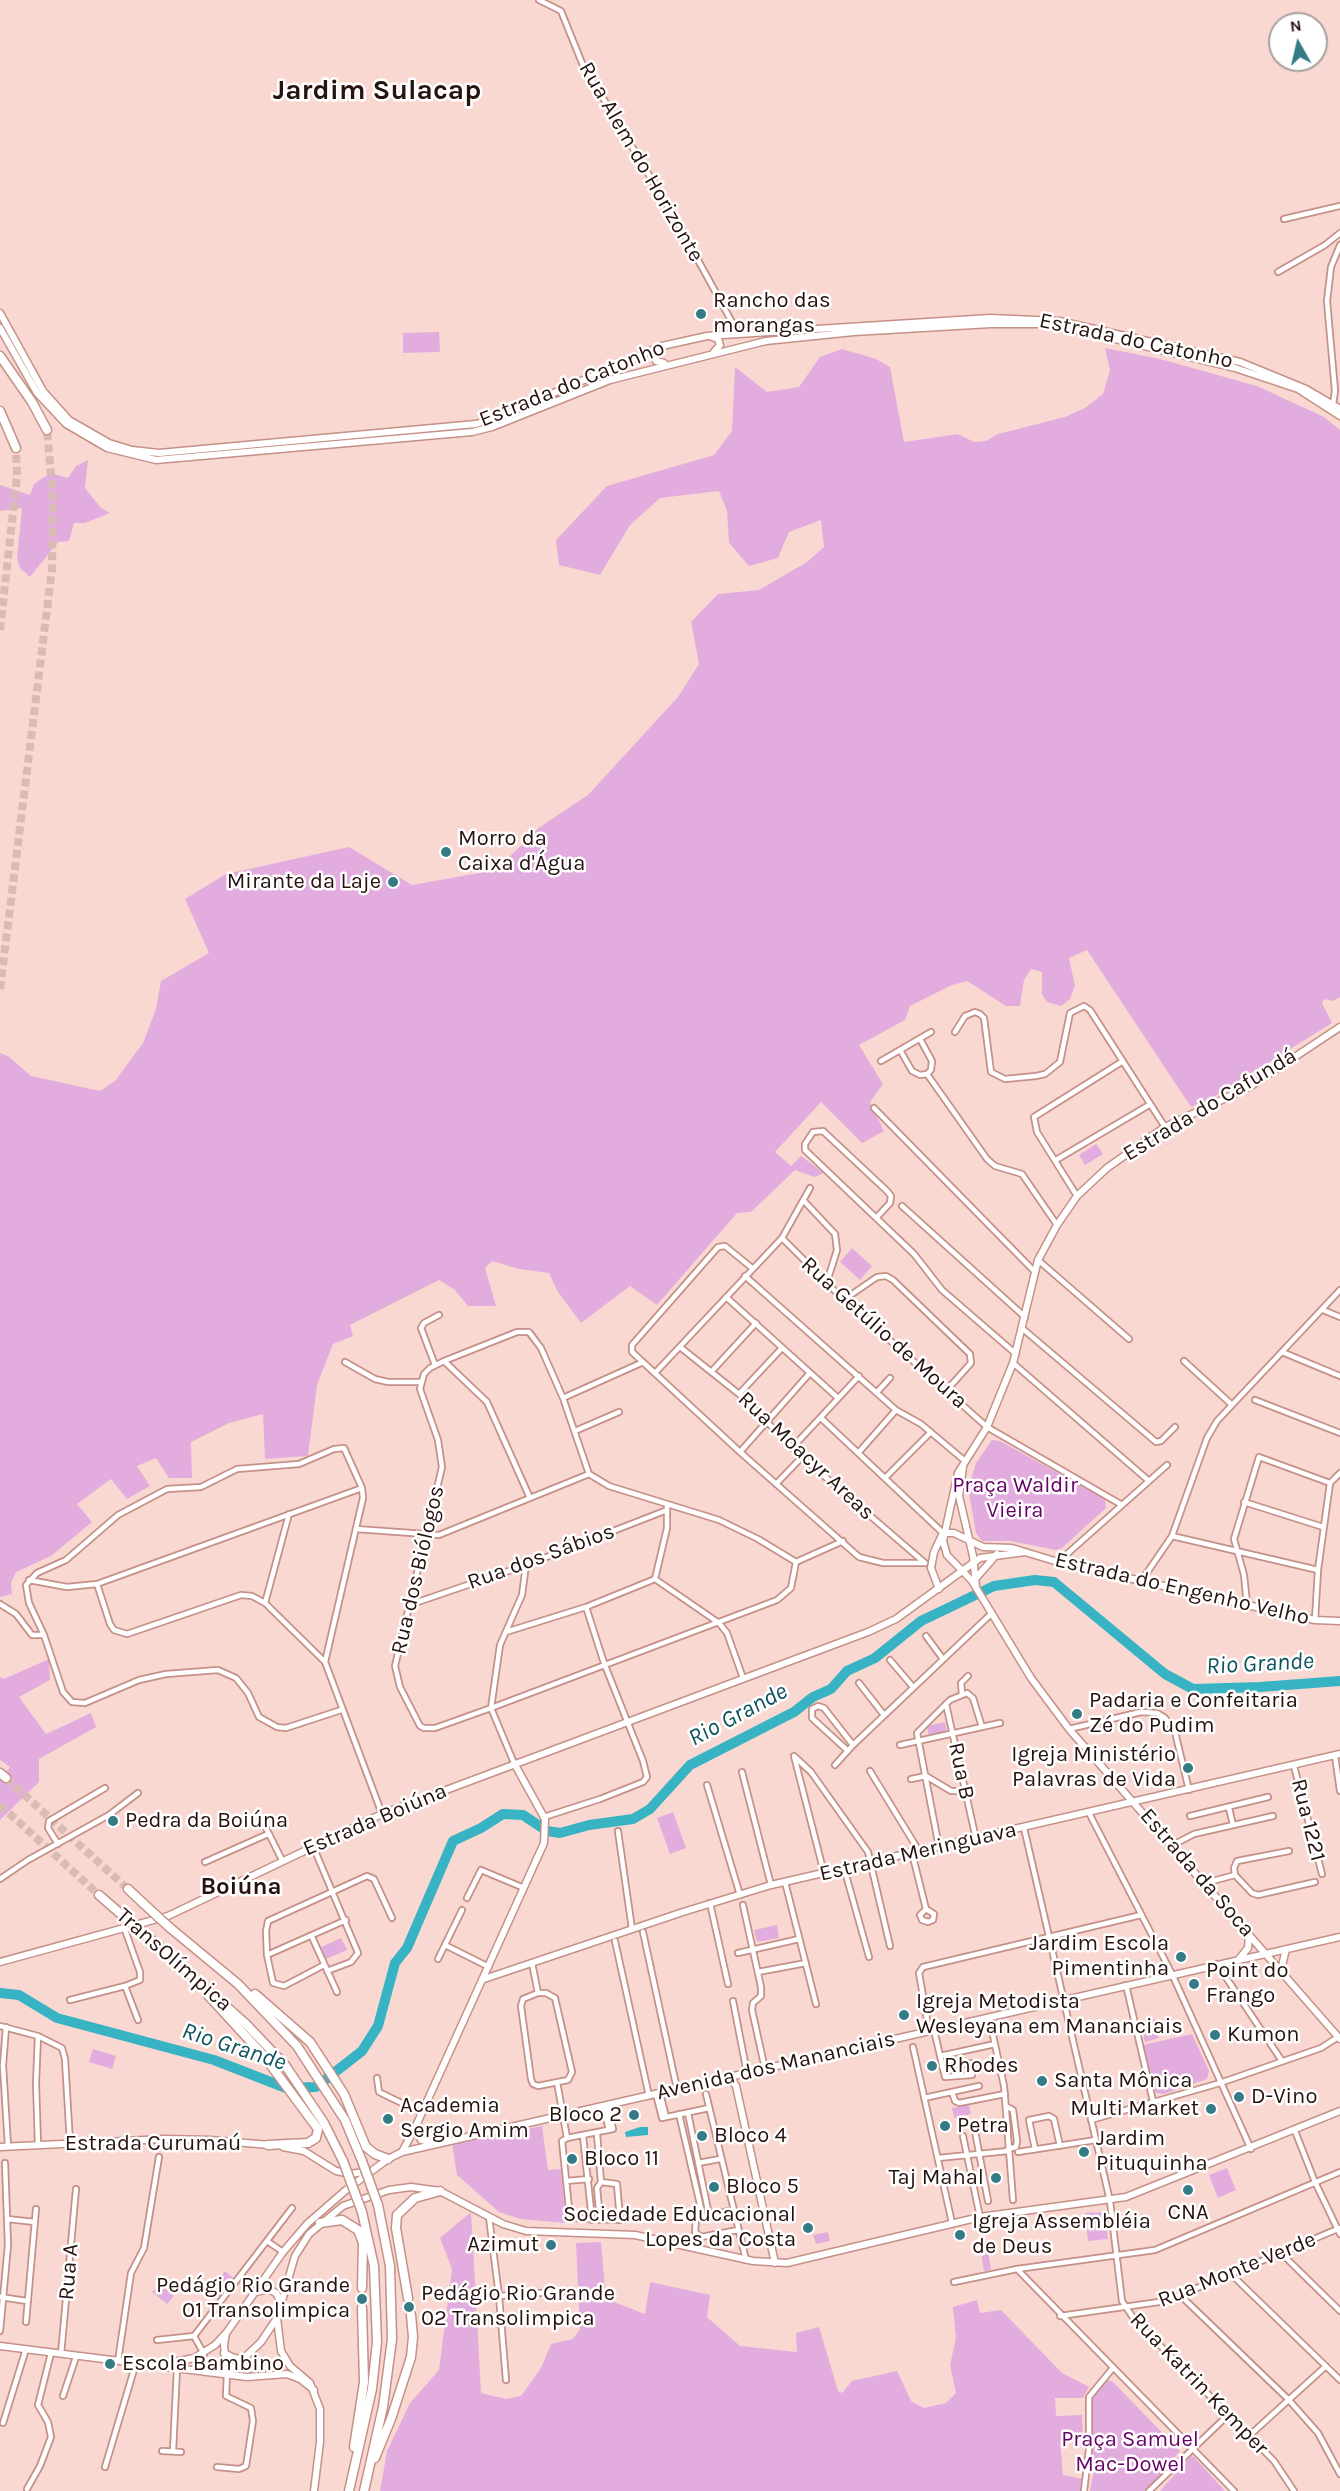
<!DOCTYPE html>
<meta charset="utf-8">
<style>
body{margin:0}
#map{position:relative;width:1340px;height:2491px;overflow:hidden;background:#fad8d2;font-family:Karla,sans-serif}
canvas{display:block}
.north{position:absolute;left:1268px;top:12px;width:60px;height:60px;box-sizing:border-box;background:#fff;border:2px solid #a8a09f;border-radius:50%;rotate:352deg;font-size:16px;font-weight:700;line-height:24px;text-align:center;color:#26120f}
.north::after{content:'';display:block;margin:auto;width:21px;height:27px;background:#347b86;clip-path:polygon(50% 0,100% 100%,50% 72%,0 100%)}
</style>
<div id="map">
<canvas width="1340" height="2491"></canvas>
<div class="north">N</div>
</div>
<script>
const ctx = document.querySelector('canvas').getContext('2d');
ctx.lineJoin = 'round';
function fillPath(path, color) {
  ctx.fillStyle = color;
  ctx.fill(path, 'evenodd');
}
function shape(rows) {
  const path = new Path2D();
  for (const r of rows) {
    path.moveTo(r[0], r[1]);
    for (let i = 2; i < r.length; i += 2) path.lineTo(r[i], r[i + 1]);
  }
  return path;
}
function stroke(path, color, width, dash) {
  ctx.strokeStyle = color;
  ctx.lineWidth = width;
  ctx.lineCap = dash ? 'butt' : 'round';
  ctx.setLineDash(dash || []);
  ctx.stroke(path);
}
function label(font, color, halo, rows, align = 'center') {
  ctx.font = font + ' Karla,sans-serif';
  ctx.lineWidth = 5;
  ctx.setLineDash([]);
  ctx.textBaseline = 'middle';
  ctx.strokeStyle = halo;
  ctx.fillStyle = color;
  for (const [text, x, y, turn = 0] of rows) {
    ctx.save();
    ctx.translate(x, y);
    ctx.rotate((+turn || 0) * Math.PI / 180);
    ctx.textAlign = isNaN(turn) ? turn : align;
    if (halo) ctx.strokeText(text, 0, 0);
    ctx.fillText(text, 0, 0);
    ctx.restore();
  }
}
fillPath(shape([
 [439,332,440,352,403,353,403,333],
 [1105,348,1160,359,1257,386,1324,417,1340,430,1340,997,1333,1001,1324,999,1322,1003,1332,1023,1210,1099,1191,1107,1087,950,1069,958,1075,986,1070,999,1061,1006,1047,1002,1042,994,1042,972,1031,969,1024,980,1020,1006,1006,1006,967,981,952,985,910,1006,905,1020,859,1045,883,1084,870,1102,884,1131,862,1143,821,1102,775,1152,791,1166,801,1156,824,1173,815,1177,795,1170,751,1212,737,1213,657,1305,630,1286,581,1323,558,1292,549,1273,519,1269,492,1261,485,1268,496,1306,468,1306,455,1290,439,1280,350,1325,353,1336,333,1344,317,1385,308,1456,265,1459,263,1414,229,1423,191,1442,192,1478,169,1478,156,1458,137,1466,150,1486,127,1499,111,1479,77,1504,92,1522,51,1556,16,1572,11,1583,12,1594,0,1597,0,1053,8,1056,31,1076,100,1091,115,1081,143,1043,156,1009,161,981,209,953,185,899,226,874,349,847,412,885,496,870,540,827,588,795,678,697,699,664,691,622,718,594,759,590,807,562,824,547,821,520,789,532,778,558,749,566,729,543,727,511,719,491,660,498,630,525,600,575,559,565,556,540,607,486,714,455,732,431,735,367,767,392,799,387,820,357,842,349,876,359,890,367,904,442,958,434,974,442,986,441,998,434,1065,417,1085,408,1103,394,1110,370],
 [88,460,85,488,101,508,110,513,85,523,74,523,69,541,58,542,30,577,20,568,17,558,22,508,0,511,0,485,30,495,34,484,50,473,68,478,76,466],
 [1096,1144,1103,1154,1085,1165,1079,1155],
 [852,1248,872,1266,860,1280,840,1262],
 [992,1440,1000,1441,1105,1499,1106,1508,1062,1548,1056,1550,1010,1541,982,1541,976,1533,968,1488,976,1463],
 [49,1659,50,1680,19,1697,46,1734,91,1713,96,1727,39,1759,39,1782,0,1820,0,1779,10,1767,0,1760,0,1677,4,1679],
 [945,1722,947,1733,929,1737,927,1726],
 [673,1812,686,1848,670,1854,657,1818],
 [777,1925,779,1938,757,1942,754,1930],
 [341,1938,347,1950,326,1959,321,1947],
 [1155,2019,1159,2038,1145,2042,1140,2022],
 [1192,2034,1209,2071,1207,2079,1164,2094,1156,2093,1143,2045],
 [93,2049,116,2056,112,2069,89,2062],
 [969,2105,971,2114,954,2118,952,2108],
 [542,2126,548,2170,561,2169,566,2223,520,2219,499,2212,457,2175,452,2143],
 [1227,2168,1236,2190,1218,2198,1209,2175],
 [471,2212,481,2393,506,2399,521,2396,541,2368,551,2344,573,2339,580,2329,576,2243,601,2242,606,2299,645,2314,650,2282,710,2295,707,2317,740,2346,797,2352,796,2333,819,2327,838,2391,842,2393,852,2381,897,2371,911,2401,924,2408,946,2403,956,2393,950,2365,956,2338,953,2307,977,2300,980,2313,1001,2310,1062,2373,1089,2387,1083,2398,1055,2398,1056,2416,1082,2415,1083,2438,1060,2441,1063,2475,1083,2479,1080,2491,380,2491,387,2451,410,2403,439,2370,452,2269,440,2238],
 [1104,2212,1108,2239,1088,2241,1085,2213],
 [828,2232,830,2241,816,2244,813,2235],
 [988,2249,991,2270,984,2271,981,2251],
 [225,2271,236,2280,222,2298,211,2290],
 [160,2284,174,2296,167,2304,152,2292],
 [1107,2380,1112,2381,1180,2451,1147,2491,1090,2491,1094,2469,1088,2407,1090,2399],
 [1191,2456,1194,2457,1225,2491,1160,2491]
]), '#e2adde');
fillPath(shape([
 [640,2127,648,2127,648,2135,626,2137,625,2132]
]), '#37b3c4');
stroke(shape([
 [0,1993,19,1995,57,2018,214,2060,286,2088,316,2087,362,2051,378,2026,395,1963,407,1948,453,1841,481,1828,503,1814,523,1815,547,1831,560,1833,589,1825,633,1819,650,1809,690,1765,794,1712,813,1697,831,1689,847,1671,875,1658,921,1621,994,1586,1035,1580,1054,1582,1165,1674,1193,1689,1260,1687,1340,1681]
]), '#37b3c4', 10);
stroke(shape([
 [0,630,17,476,16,448],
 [0,989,52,569,53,499,47,430],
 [6,1778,128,1889],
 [0,1805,99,1895],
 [362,2288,362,2308],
 [408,2298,411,2315]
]), '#dabab5', 8, [8, 4]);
const street = shape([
 [539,0,561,11,582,63,676,220,738,333],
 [1284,219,1340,206],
 [1278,272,1325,245,1340,233],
 [1333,404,1335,391,1327,301,1331,267,1340,245],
 [955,1032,965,1016,975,1012,980,1014,984,1018,991,1072,1005,1079,1036,1076,1045,1074,1060,1062,1070,1013,1084,1006,1090,1010,1165,1127],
 [900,1050,912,1071,920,1075,927,1074,931,1070,932,1061,920,1039],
 [881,1061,931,1032],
 [927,1074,987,1159,995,1166,1022,1174,1057,1225],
 [874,1108,1034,1271],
 [1056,1160,1149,1105],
 [1077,1196,1037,1132,1034,1117,1123,1061],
 [804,1201,835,1234,837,1250,827,1282],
 [902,1206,1025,1317],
 [877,1217,890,1203,891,1196,887,1191,823,1131,813,1132,805,1144,805,1150,914,1254,942,1290,1016,1354],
 [782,1238,837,1293,987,1427,1122,1505],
 [1038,1260,1129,1339],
 [752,1268,725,1246,718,1247,632,1345,632,1352,740,1452,859,1557,883,1563,925,1563],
 [745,1276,896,1410,921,1424,965,1461],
 [726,1297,838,1398],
 [845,1299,877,1277,886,1276,893,1280,970,1354,971,1363,946,1391],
 [1323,1310,1340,1317],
 [1023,1329,1156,1442,1161,1441,1175,1427],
 [680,1347,739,1394,802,1457,925,1563],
 [1282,1352,1340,1376],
 [444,1361,517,1332,529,1332,541,1348,563,1398,589,1474,609,1486,719,1520,758,1539,796,1562],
 [1184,1361,1231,1404],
 [345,1362,375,1379,388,1382,421,1382],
 [1013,1363,1149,1481],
 [435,1365,421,1328,424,1323,439,1315],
 [712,1371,756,1323],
 [655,1373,782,1238,810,1188],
 [878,1391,890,1378],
 [739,1394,781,1349],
 [563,1398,641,1363],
 [1255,1400,1340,1433],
 [821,1418,943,1533],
 [575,1431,619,1412],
 [792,1448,859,1376],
 [740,1452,809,1374],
 [859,1452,896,1410],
 [885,1478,931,1432],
 [776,1484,802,1457],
 [530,1498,487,1402,444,1361,430,1368,424,1374,420,1389,438,1440,442,1467,395,1666,400,1687,420,1726,424,1728,435,1728,491,1708,777,1600,791,1588,796,1562,843,1541],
 [1244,1502,1323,1527],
 [356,1529,439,1535,589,1474],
 [1172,1536,1318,1570],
 [1058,1562,1167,1465],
 [655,1579,719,1623,727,1633,743,1678],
 [29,1580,67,1587,97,1584,362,1488],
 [1142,1580,1172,1536,1207,1438,1217,1421,1340,1290],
 [97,1584,110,1624,114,1630,127,1634,241,1595,252,1596,265,1603,325,1662,382,1814],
 [265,1603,289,1514],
 [0,1604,16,1614,32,1635,44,1635],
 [1247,1604,1244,1575,1234,1539,1259,1457,1330,1483],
 [409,1605,526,1565,667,1510,667,1505],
 [1315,1620,1318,1570,1330,1483,1340,1473],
 [506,1632,586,1607,655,1579,667,1528,667,1510],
 [926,1636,943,1659],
 [890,1660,913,1687],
 [325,1662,363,1498,362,1488,344,1448,334,1449,299,1464,237,1469,201,1487,167,1489,118,1515,66,1560,37,1573,26,1585,29,1603,44,1635,63,1692,72,1702,85,1703,139,1680,166,1674,218,1670,236,1678,248,1693,259,1717,277,1727,286,1728,341,1710],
 [859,1683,884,1715],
 [962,1694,961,1683,968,1676],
 [946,1704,976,1839],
 [1069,1729,1141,1712,1157,1713,1165,1718,1175,1732,1189,1790],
 [900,1745,1000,1723],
 [848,1751,812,1718,812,1709,818,1706,824,1708,853,1745],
 [1335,1756,1340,1791],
 [514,1763,491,1708,500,1645,522,1595,526,1565],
 [835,1765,853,1745,992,1613],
 [1294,1766,1322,1874],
 [870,1771,919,1851],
 [742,1772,771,1885],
 [911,1779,926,1776,951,1791,965,1791],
 [707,1785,740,1895],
 [1229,1808,1233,1825],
 [1089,1813,1172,1974,1251,2149],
 [1190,1816,1268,1797],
 [544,1817,600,1799,643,1782,647,1777,643,1761,604,1663,586,1607],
 [263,1822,282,1860],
 [1024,1828,1110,2201,1122,2301,1134,2319,1274,2461,1294,2491],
 [618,1831,632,1929],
 [58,1844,48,1828,49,1821,105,1788],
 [313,1846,358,1953,351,1962,327,1971],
 [1171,1846,1194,1834,1273,1816],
 [939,1847,917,1733,950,1700,967,1693,973,1698,982,1727],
 [912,1853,926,1909,934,1914,933,1920,928,1922,922,1920,920,1915,926,1909],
 [205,1862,268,1834],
 [844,1868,869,1957],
 [824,1873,794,1756,811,1772,868,1852,890,1946],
 [1235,1875,1234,1868,1237,1861,1289,1851],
 [0,1879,28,1860,109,1815,138,1793],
 [785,1882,816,2004],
 [1205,1883,1235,1875,1252,1893,1258,1895,1315,1882],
 [467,1898,481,1870,524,1888],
 [710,1903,728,1984],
 [743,1905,761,1987,761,1996,753,2003,752,2010,765,2069],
 [643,1932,677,2089],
 [312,1937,337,1992],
 [615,1941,649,2096],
 [445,1945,489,1967],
 [738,1953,799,1939],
 [267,1955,346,1920],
 [438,1959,462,1910],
 [532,1963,538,1993],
 [1217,1964,1282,2061],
 [324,1965,284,1986,273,1983,267,1955,266,1931,268,1921,367,1876,374,1879,392,1918],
 [758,1972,806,1963],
 [1126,1985,1153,2101],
 [125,1986,138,2020],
 [538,1993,546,1993,555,1998,572,2072,568,2080,538,2086,533,2084,531,2079,521,2006,523,1999,538,1993],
 [70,2000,125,1986,140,1980,140,1972,125,1930],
 [733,2001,747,2073],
 [989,2017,1004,2086,1013,2200],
 [0,2026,38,2036,62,2048,65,2059,70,2143],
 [6,2027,3,2066,8,2146],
 [934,2030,945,2077,972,2075],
 [929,2031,919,1973,923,1967,1141,1915],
 [38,2036,36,2083,38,2145],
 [913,2047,952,2223],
 [940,2056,995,2044],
 [942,2067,972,2063],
 [377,2078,379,2092,422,2113],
 [557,2082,567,2138],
 [952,2092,955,2101,959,2103,1005,2094],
 [660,2093,666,2117],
 [656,2094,662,2118,709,2108],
 [706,2094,746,2260],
 [924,2098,979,2086],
 [603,2106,609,2130],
 [1006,2106,1013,2110,1017,2141,1016,2147,1008,2149],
 [688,2113,709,2215],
 [679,2114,703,2217],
 [1091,2120,1220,2083,1321,2048,1338,2037],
 [975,2131,988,2201],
 [1295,2131,1315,2182,1340,2234],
 [597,2134,601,2182,597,2188,600,2220],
 [583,2136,592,2220],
 [963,2136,980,2217],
 [1035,2149,1029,2120,1049,2116,1054,2119,1060,2146],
 [1018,2152,1096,2140],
 [938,2158,1008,2151],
 [698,2163,720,2159],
 [566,2181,589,2179],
 [601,2182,617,2184,620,2220,570,2218,562,2141,567,2138,613,2129,607,2105],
 [733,2210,696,2219,695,2232,701,2237,738,2230],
 [489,2217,499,2296,506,2380],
 [7,2219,35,2222],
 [267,2241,283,2252],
 [1281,2253,1340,2311],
 [1017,2269,1234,2491],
 [1231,2274,1340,2380],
 [954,2282,1017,2269,1155,2250,1340,2172],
 [499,2296,566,2291],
 [1181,2296,1288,2399,1318,2433,1340,2474],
 [0,2297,27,2301],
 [1060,2316,1166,2301,1340,2228],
 [26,2322,36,2209],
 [0,2331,8,2245,5,2163],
 [194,2336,204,2354],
 [157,2340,194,2336,292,2208],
 [61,2354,76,2189],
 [118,2361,131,2273,144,2248,159,2157],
 [63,2396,76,2357],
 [3,2423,26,2349],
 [1250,2435,1326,2366],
 [162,2451,181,2452],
 [173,2451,177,2368],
 [105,2467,136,2363],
 [217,2467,239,2469,246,2466,253,2421,251,2408,226,2396,227,2374],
 [27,2489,40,2466,51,2437,48,2422,38,2405,51,2353],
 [1084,2491,1089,2449,1089,2397,1112,2369],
 [1149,2491,1228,2415]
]);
const secondary = shape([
 [0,313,43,391,69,420,109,443,132,450,159,453,476,424,496,418,662,346,707,336,990,318,1059,321,1240,362,1306,389,1340,409],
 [0,328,37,393,66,424,107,448,156,460,472,432,492,427,610,380,766,341,854,332,991,324,1040,324,1082,331,1235,368,1298,389,1340,416],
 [712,337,718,339,720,345,714,352],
 [659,348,655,358,656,361,664,363],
 [1340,1027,1251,1086,1165,1127,1107,1168,1077,1196,1057,1225,1038,1260,1013,1363,987,1427,958,1473,943,1541,947,1555,972,1581,1031,1678,1069,1729,1340,2039],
 [963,1467,959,1496,973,1556,976,1586],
 [976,1578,997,1554],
 [939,1589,931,1568,934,1552,943,1533,954,1533,983,1547,1012,1548,1058,1562,1287,1614,1315,1620,1340,1621],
 [1239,1959,1248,1948,1249,1935],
 [0,1962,168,1916,382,1814,868,1632,896,1619,980,1558,1025,1552],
 [1281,1970,1286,1949],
 [484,1979,683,1912,771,1885,1340,1754],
 [730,2077,736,2086,775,2263],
 [415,2128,421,2140,432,2142],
 [0,2147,165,2139,210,2140,270,2145],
 [283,2147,304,2151,336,2171,351,2174,369,2171],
 [402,2152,415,2128,544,1843,545,1819,514,1763],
 [253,2293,268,2289,276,2293,281,2302],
 [277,2318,281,2351,290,2366,310,2383,320,2409,320,2442,314,2491],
 [226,2333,224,2345,227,2374],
 [0,2346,247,2377,287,2374,300,2379,314,2390],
 [224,2353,234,2358,244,2359],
 [156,2366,194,2358,215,2345,227,2332,283,2252,307,2224,346,2190,388,2159,402,2152,1340,1937],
 [227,2374,261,2342,277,2318,295,2256,309,2234,343,2206,389,2190,411,2187,440,2191,503,2224,526,2231,635,2235,753,2261,787,2263,980,2217,1126,2197,1340,2111]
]);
const highway = shape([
 [0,356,32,402,47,430],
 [0,411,16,448],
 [0,1773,6,1778],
 [128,1889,144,1904],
 [99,1895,122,1915],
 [169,1927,238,1984,297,2046,345,2120,362,2161],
 [154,1942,246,2024,285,2065,324,2123,343,2161],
 [207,1994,264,2056,318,2129,316,2138,308,2143,268,2145],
 [255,1994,310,2042,344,2094,366,2147,375,2154,388,2159],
 [320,2223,342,2220,358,2230,363,2243,362,2288],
 [408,2298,396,2228,397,2215,415,2198,440,2191],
 [354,2447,364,2382,362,2308],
 [375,2458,391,2419,411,2357,413,2337,411,2315],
 [349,2491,372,2389,377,2342,374,2266,362,2212],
 [364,2491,383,2407,392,2339,390,2266,378,2205]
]);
stroke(street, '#c59087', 8);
stroke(secondary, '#c59087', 9);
stroke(highway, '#c59087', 11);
stroke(street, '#fff', 4.5);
stroke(secondary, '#fff', 6);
stroke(highway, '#fff', 8);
const highwayBridge = shape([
 [144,1904,169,1927],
 [122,1915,154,1942],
 [343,2161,362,2212],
 [362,2161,378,2205]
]);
stroke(highwayBridge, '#c59087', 11, []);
stroke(highwayBridge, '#fff', 8);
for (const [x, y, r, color] of [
 [701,314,6,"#347b86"],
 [446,852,6,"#347b86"],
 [393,882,6,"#347b86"],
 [1077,1714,6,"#347b86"],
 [1188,1768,6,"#347b86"],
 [113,1821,6,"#347b86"],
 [1181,1957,6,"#347b86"],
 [1194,1984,6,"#347b86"],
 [904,2015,6,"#347b86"],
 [1215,2035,6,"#347b86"],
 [932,2066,6,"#347b86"],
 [1042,2081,6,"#347b86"],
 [1239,2097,6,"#347b86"],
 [1211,2109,6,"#347b86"],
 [634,2115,6,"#347b86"],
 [388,2119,6,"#347b86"],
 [945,2126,6,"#347b86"],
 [702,2136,6,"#347b86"],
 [1084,2152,6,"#347b86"],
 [572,2159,6,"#347b86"],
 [996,2178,6,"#347b86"],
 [714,2187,6,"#347b86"],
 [1188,2190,6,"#347b86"],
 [808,2228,6,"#347b86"],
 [960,2235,6,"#347b86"],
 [551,2245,6,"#347b86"],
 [362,2299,6,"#347b86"],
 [409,2307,6,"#347b86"],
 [110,2364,6,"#347b86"]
]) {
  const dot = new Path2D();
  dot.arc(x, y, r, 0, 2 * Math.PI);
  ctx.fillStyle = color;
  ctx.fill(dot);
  stroke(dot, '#fff', 2);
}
label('22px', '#26120f', '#fff', [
 ["Rua Alem do Horizonte",641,162,60],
 ["Estrada do Catonho",1136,341,12],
 ["Estrada do Catonho",572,384,-22],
 ["Estrada do Cafundá",1210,1105,-31],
 ["Rua Getúlio de Moura",884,1333,42],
 ["Rua Moacyr Areas",806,1456,43],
 ["Rua dos Sábios",541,1557,-20],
 ["Rua dos Biólogos",418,1570,-77],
 ["Estrada do Engenho Velho",1182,1589,13],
 ["Rua B",961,1771,78],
 ["Estrada Boiúna",375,1820,-23],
 ["Rua 1221",1308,1820,76],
 ["Estrada Meringuava",918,1852,-13],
 ["Estrada da Soca",1197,1873,49],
 ["TransOlímpica",174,1960,41],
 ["Avenida dos Mananciais",776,2066,-13],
 ["Estrada Curumaú",153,2144],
 ["Rua Monte Verde",1237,2270,-22],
 ["Rua A",69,2272,-85],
 ["Rua Katrin Kemper",1199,2384,46]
]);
label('22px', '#26120f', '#fff', [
 ["Rancho das",713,301],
 ["morangas",713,326],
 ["Morro da",458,839],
 ["Caixa d'Água",458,864],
 ["Mirante da Laje",381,882,"right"],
 ["Padaria e Confeitaria",1089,1701],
 ["Zé do Pudim",1089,1726],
 ["Igreja Ministério",1176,1755,"right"],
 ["Palavras de Vida",1176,1780,"right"],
 ["Pedra da Boiúna",125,1821],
 ["Jardim Escola",1169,1944,"right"],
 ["Pimentinha",1169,1969,"right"],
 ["Point do",1206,1971],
 ["Frango",1206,1996],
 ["Igreja Metodista",916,2002],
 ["Wesleyana em Mananciais",916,2027],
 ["Kumon",1227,2035],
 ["Rhodes",944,2066],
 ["Santa Mônica",1054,2081],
 ["D-Vino",1251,2097],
 ["Academia",400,2106],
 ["Sergio Amim",400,2131],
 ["Multi Market",1199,2109,"right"],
 ["Bloco 2",622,2115,"right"],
 ["Petra",957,2126],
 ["Bloco 4",714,2136],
 ["Jardim",1096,2139],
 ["Pituquinha",1096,2164],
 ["Bloco 11",584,2159],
 ["Taj Mahal",984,2178,"right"],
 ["Bloco 5",726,2187],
 ["CNA",1188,2213,"center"],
 ["Sociedade Educacional",796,2215,"right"],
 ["Lopes da Costa",796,2240,"right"],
 ["Igreja Assembléia",972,2222],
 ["de Deus",972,2247],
 ["Azimut",539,2245,"right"],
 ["Pedágio Rio Grande",350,2286,"right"],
 ["01 Transolimpica",350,2311,"right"],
 ["Pedágio Rio Grande",421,2294],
 ["02 Transolimpica",421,2319],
 ["Escola Bambino",122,2364]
], 'left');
label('22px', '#670066', '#fff', [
 ["Praça Waldir",1015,1486],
 ["Vieira",1015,1511],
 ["Praça Samuel",1130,2440],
 ["Mac-Dowel",1130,2465]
]);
label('italic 24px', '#0b525c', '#fff', [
 ["Rio Grande",1260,1664,-3],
 ["Rio Grande",738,1715,-28],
 ["Rio Grande",234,2047,18]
]);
label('bold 24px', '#26120f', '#fff', [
 ["Boiúna",241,1887]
]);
label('bold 28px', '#26120f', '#fff', [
 ["Jardim Sulacap",377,91]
]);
</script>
